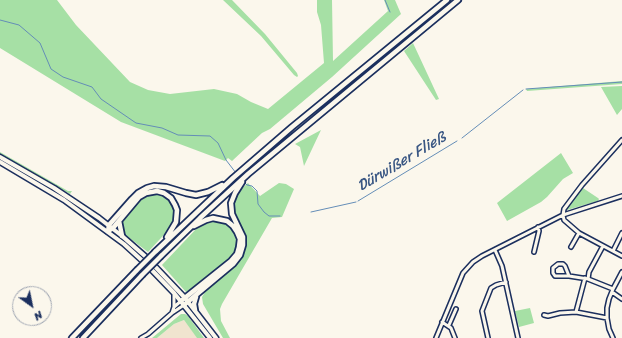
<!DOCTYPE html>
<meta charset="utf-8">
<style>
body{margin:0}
#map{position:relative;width:622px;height:338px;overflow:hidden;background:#fbf7ec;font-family:Sriracha,sans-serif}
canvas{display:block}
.north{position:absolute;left:12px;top:286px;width:40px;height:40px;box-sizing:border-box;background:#fbf7ec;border:1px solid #a1a7b3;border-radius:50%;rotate:147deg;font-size:11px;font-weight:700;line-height:16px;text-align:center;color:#1b2f5e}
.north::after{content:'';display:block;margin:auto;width:14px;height:18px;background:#1b2f5e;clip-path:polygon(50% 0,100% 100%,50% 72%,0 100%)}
</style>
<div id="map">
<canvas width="622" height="338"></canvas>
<div class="north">N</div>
</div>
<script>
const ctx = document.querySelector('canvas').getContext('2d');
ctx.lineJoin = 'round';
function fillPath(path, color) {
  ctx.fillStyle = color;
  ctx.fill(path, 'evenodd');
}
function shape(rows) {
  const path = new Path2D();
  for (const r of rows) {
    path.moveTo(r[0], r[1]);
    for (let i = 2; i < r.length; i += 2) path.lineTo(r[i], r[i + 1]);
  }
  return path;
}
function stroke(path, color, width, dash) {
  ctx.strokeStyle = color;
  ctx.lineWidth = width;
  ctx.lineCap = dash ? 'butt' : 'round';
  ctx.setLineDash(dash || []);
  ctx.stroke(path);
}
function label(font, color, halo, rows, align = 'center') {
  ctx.font = font + ' Sriracha,sans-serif';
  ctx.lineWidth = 3;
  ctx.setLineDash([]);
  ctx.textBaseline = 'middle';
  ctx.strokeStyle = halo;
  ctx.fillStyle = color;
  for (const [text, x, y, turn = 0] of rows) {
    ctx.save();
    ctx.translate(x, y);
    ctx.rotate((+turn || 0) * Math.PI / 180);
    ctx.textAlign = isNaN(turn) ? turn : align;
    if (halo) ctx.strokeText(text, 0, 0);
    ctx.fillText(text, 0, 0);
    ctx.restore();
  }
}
fillPath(shape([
 [184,320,198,338,157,338,174,324]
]), '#f0e4cf');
fillPath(shape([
 [0,0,57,0,76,25,130,82,148,90,170,94,214,89,237,94,251,102,268,109,324,63,321,25,317,12,317,0,332,0,333,61,388,11,384,0,395,0,401,14,332,77,270,129,262,133,232,161,228,158,225,161,121,122,0,48],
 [223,0,232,0,265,34,297,73,298,76,297,77,294,75,261,36],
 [413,43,439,99,436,100,404,51],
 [622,81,622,84,527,91,526,89],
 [622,86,622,109,617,115,601,87],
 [321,130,304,166,300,147,295,144],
 [0,152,68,191,72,191,70,194,0,155],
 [561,153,573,173,563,179,547,197,541,202,507,221,497,203],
 [248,183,260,196,279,183,286,184,294,189,282,217,272,218,222,304,220,309,221,321,230,338,223,338,203,304,202,297,207,289,234,265,245,235,235,214,233,202,234,197,240,190],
 [583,188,598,198,599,199,598,201,567,210,566,208],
 [159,194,169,199,174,206,176,213,173,225,148,252,124,234,122,223,123,219,132,208,141,200,150,195],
 [214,219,225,222,230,226,236,233,238,243,234,257,220,266,196,287,186,292,162,265,198,227,209,220],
 [530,308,534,323,519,327,515,311],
 [181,314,185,314,188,316,204,338,197,338,184,320,174,324,157,338,152,338]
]), '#a6e0a5');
stroke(shape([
 [385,0,390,12],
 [0,20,19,25,40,43,51,69,63,77,92,87,101,99,136,123,162,128,178,135,210,136,218,143,226,160,236,173],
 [526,89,622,82],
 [462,138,523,90],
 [243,181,247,185,252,186,257,191,258,204,264,212,269,216,280,216],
 [358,201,457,141],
 [311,212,356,202]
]), '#648db7', 1);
const minor = shape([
 [563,215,564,209,582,185,622,140],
 [563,215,564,220,579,233,622,256],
 [571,247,579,233],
 [495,250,502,266,518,338],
 [613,251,622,233],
 [534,252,539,231,538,227],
 [569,276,565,266,563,264,558,264,553,268,553,273,555,276,569,276,588,279,613,289],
 [588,279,589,272,603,246],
 [612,292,622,299],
 [174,307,174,295],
 [576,312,585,278],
 [172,313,174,307,181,301],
 [544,315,548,316,560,313,576,312,607,318],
 [442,322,451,328,455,338],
 [449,325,456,309],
 [141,338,148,334,172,313,184,305],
 [436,338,463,273,473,262,482,256,563,215,622,196],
 [488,338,482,311,491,288,496,285,506,282],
 [613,338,609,329,607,318,607,308,609,299,613,289,622,272]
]);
const major = shape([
 [0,157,54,188,99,218,122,236,146,257,185,298,216,338],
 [0,162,64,200,124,244,147,265,174,293,210,338]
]);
const highway = shape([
 [119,221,122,236],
 [108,231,109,225,132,199,138,193,147,188,154,186,166,187,186,193,196,195,208,192,222,185],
 [108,231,113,228,139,197,146,193,157,191,164,193,171,198,175,205,177,210,176,222,167,237],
 [155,252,233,178,292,127,447,0],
 [161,256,200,218,248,174,458,0],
 [181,301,231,261,237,254,239,247,240,239,237,232,233,226,227,221,213,218,206,220,194,226],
 [184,305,233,264,240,255,243,245,243,237,232,214,231,203,235,193,242,182],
 [195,310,194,304,196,297],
 [72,338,137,270],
 [83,338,142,275]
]);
stroke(minor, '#1b2f5e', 6);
stroke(major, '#1b2f5e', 7);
stroke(highway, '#1b2f5e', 8);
stroke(minor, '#fbf7ec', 3);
stroke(major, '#fbf7ec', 4);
stroke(highway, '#fbf7ec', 4.5);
const highwayBridge = shape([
 [137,270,155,252],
 [142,275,161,256]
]);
stroke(highwayBridge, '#1b2f5e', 8, []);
stroke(highwayBridge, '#fbf7ec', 4.5);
label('italic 15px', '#395683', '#fbf7ec', [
 ["Dürwißer Fließ",402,162,-31]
]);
</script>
